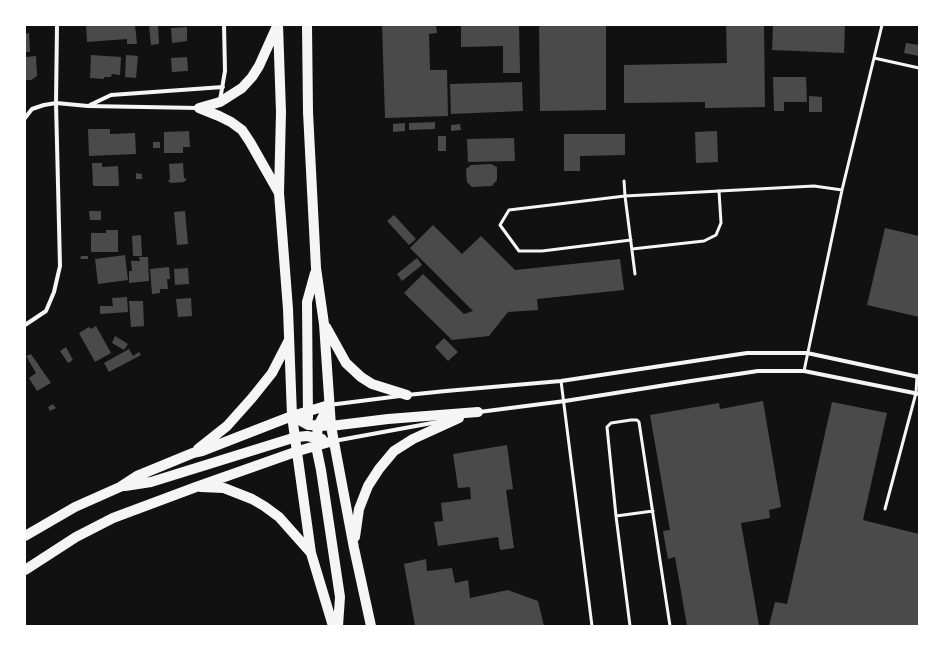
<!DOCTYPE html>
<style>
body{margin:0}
#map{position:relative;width:944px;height:651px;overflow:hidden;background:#111;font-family:"IBM Plex Sans",sans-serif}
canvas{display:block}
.frame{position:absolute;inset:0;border:26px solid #fff;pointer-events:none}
</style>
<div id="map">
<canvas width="944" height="651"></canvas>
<div class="frame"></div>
</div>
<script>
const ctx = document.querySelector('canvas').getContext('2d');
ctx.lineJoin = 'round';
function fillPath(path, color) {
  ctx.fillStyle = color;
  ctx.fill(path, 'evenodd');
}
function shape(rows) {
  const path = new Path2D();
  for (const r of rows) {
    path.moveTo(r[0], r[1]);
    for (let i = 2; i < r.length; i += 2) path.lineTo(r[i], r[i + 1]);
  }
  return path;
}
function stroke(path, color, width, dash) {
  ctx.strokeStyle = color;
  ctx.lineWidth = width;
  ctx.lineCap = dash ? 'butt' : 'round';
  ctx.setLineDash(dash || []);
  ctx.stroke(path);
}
fillPath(shape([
 [86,25,135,25,137,44,127,44,127,39,87,42],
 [149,25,158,25,159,44,151,45],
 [382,25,436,25,437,33,429,34,430,70,447,70,448,116,385,118],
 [461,25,519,25,520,73,503,73,503,46,461,47],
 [539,25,606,25,606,110,540,111],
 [726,25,764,25,765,107,705,108,705,102,624,103,624,65,727,63],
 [773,25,845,25,844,53,772,50],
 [187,27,187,41,172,43,171,28],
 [29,33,30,52,25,52,25,34],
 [906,43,919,45,919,56,904,53],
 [91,55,121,57,120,75,112,74,111,77,104,77,104,79,90,78],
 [126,55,138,56,136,78,125,77],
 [36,56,37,76,31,80,25,80,25,57],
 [187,57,188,71,172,72,171,58],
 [773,77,806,77,807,102,784,102,784,111,774,111],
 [522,82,523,111,451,114,450,84],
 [809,96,822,97,822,112,809,112],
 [435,122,435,129,409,130,409,123],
 [405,123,405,131,393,132,393,124],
 [460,124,461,130,451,131,451,125],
 [88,129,110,129,110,134,135,133,136,154,89,156],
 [189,131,190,147,183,147,183,153,164,153,164,132],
 [717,131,718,162,696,163,695,132],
 [564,134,625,134,625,155,580,156,580,171,564,171],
 [438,136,446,136,446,151,438,151],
 [514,138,515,161,468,162,467,139],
 [153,142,160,142,160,148,153,148],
 [92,163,102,163,102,167,118,166,119,186,93,186],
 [183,163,184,178,187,179,184,182,171,183,168,181,170,179,169,164],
 [491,164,497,167,497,180,492,186,472,187,467,182,466,169,471,165],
 [136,173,142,174,142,179,136,179],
 [89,211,101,211,101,220,90,220],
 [185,211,188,244,177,245,174,212],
 [394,215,416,239,409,245,387,221],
 [433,225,462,254,481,236,515,270,620,259,624,290,537,299,538,310,508,312,489,336,452,340,404,293,423,274,464,314,473,311,410,248],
 [885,228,919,236,919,317,867,305],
 [106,230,118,230,118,252,91,252,91,233,106,233],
 [141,235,142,256,133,256,132,236],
 [125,255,128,280,98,284,95,259],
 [81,256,88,256,88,259,80,259],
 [139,257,148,257,149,281,129,283,129,271,132,271,131,261,140,261],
 [417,258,422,265,402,281,397,274],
 [169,267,170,279,167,279,168,289,160,289,160,293,152,294,150,269],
 [188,268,189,284,175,285,174,269],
 [127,297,128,312,100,314,100,306,112,306,113,307,112,298],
 [191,298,192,316,178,317,176,299],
 [129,301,143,301,144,326,131,327],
 [96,326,111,353,95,362,79,333,89,327,91,329],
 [115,336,128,344,124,350,112,343],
 [444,338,458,352,448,361,435,347],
 [66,347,73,360,68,363,60,351],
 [129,349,133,356,139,352,141,355,109,372,104,363],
 [31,354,51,383,37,391,29,378,36,373,26,356],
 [763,401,781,507,769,510,770,518,741,523,759,625,753,626,687,626,675,557,668,559,663,531,670,530,650,415,719,403,720,409],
 [832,402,887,413,863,520,919,534,919,626,769,626,775,602,787,604],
 [53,404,56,408,50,411,48,407],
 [507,445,513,489,506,490,514,548,500,550,498,537,438,546,434,522,443,521,441,503,471,499,470,487,458,488,453,454],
 [426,559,427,571,452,568,455,583,468,580,470,598,508,590,538,601,544,626,415,626,404,564]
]), '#4a4a4a');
stroke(shape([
 [874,58,919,68],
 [624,181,625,196,635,274],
 [631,240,542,251,519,251,500,225,509,210,625,196,814,186,842,190],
 [632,249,704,241,716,235,721,223,719,191],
 [804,371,842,190,882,25],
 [561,381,592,626],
 [885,509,916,393,917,376],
 [616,516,653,511],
 [630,626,616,516,607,427,611,423,631,420,637,420,639,422,670,626]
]), '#f5f5f5', 3);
stroke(shape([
 [220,100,225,71,224,25],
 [90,105,111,95,223,87],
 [25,118,32,109,44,105,56,103,88,106,198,108],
 [25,325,46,311,54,292,60,266,56,103,57,25],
 [407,395,446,391,561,381,747,353,807,353,919,377],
 [329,405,400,396],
 [479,412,565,401,691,381,758,371,804,371,919,394],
 [334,441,443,421]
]), '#f5f5f5', 4);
stroke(shape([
 [278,25,281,112,279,193,288,309,292,416,311,553,333,626],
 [307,25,308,112,316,268,324,324,331,426,354,548,371,626],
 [199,108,219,116,231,122,242,130,250,142,279,193],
 [199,108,220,102,242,88,252,77,259,66,277,26],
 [326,327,346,363,361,377,372,384,407,395],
 [329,405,318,426,316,446,321,470,340,597,338,626],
 [292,416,308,425,331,426,388,419,478,412],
 [308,418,307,302,315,273],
 [198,449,227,426,252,398,272,373,289,340],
 [125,486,151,482,296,437,307,436,322,439],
 [201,487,224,488,252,499,264,506,279,517,311,553],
 [25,536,75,507,120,487,137,476,193,453,202,451,292,416,329,405],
 [355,537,359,509,368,486,379,469,394,451,413,439,459,418],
 [25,570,76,537,113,518,196,487,298,451,333,441]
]), '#f5f5f5', 10);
</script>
